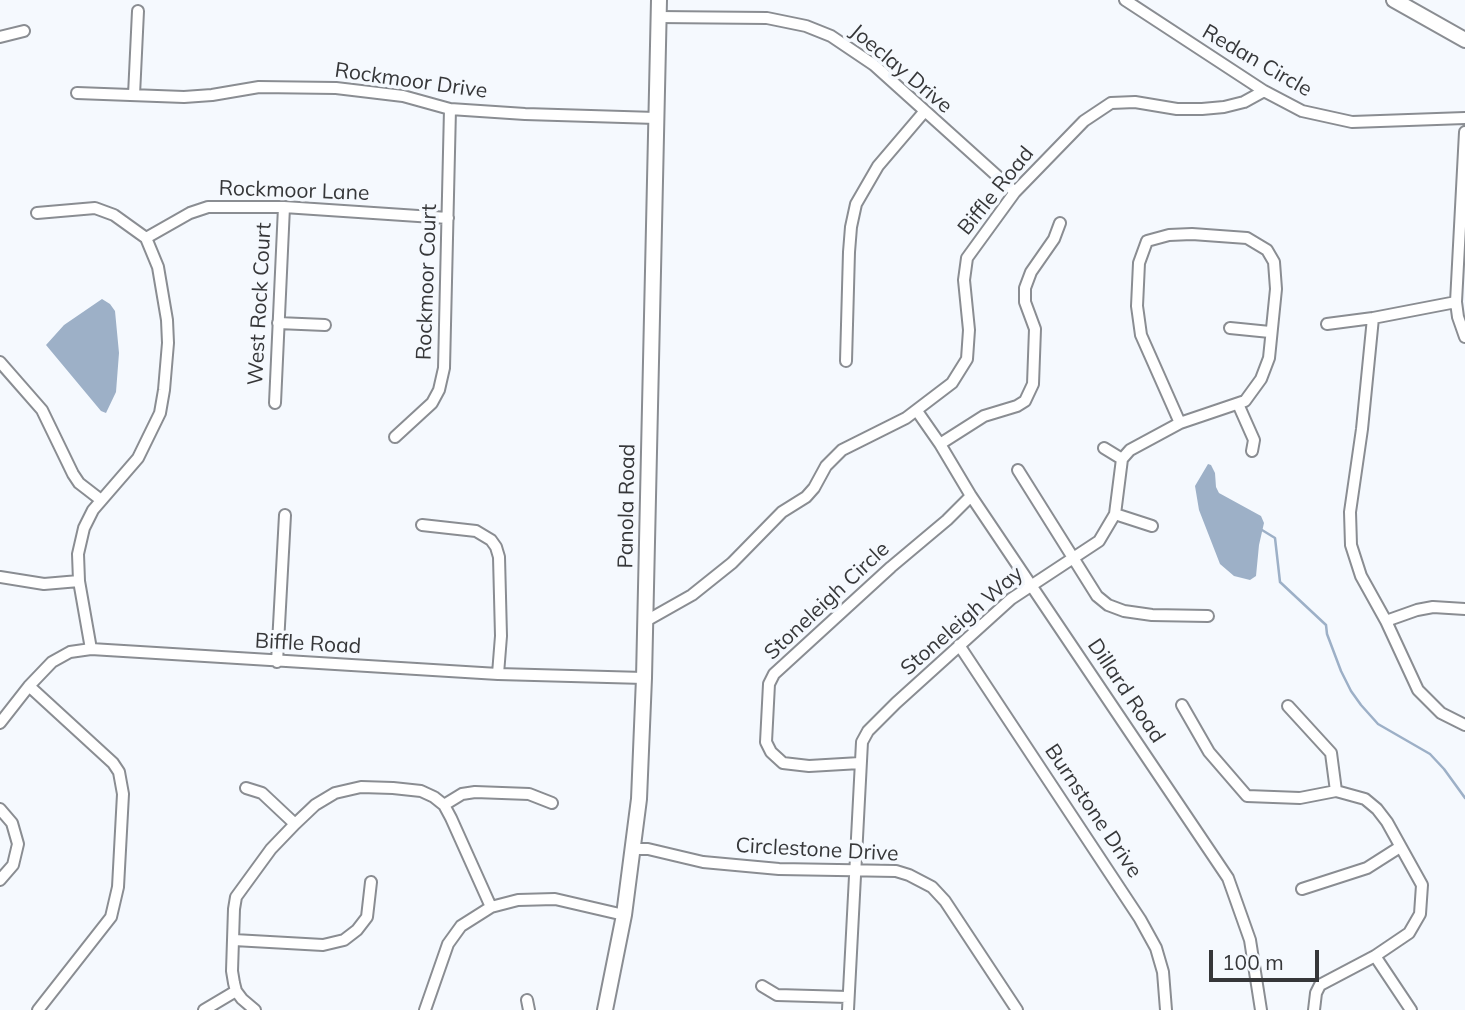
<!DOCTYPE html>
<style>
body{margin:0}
#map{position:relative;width:1465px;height:1010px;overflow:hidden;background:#f5f9fe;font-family:Mulish,sans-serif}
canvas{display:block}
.scale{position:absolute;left:1209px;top:950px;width:110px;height:32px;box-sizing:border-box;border:4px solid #363739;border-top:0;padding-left:9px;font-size:21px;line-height:24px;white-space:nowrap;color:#363739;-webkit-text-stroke:5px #f5f9fe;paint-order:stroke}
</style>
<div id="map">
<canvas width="1465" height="1010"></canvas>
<div class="scale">100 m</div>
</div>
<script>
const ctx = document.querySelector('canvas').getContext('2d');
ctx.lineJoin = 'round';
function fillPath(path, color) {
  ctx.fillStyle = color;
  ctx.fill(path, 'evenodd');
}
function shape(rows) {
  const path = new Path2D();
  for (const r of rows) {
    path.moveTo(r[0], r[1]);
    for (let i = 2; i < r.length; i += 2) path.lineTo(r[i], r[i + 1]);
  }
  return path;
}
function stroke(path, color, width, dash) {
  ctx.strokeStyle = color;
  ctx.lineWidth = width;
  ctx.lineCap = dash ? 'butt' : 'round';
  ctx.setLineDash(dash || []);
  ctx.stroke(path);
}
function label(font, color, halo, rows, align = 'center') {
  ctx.font = font + ' Mulish,sans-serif';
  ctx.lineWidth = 7;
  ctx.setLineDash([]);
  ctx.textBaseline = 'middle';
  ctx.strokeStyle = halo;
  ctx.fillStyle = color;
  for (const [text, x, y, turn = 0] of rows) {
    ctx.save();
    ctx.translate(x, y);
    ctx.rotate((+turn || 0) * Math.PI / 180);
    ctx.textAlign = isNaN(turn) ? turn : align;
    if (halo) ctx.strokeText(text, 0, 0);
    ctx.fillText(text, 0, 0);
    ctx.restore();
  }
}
fillPath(shape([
 [102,299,110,304,115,311,119,353,116,392,106,413,101,411,46,345,64,325],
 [1208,464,1211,465,1215,473,1216,487,1219,493,1261,516,1264,523,1259,545,1256,576,1250,580,1234,576,1220,564,1199,510,1195,486]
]), '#9db0c7');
stroke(shape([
 [1262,530,1275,538,1280,582,1326,625,1327,634,1341,671,1351,691,1361,705,1378,724,1430,754,1444,769,1465,798]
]), '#9db0c7', 2.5);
const minor = shape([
 [1125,0,1264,91,1302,111,1352,122,1465,118],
 [658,17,767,18,806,26,831,36,874,65,1015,192],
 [0,37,24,31],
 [77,93,184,97,212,95,259,87,336,88,403,96,450,109,525,114,656,118],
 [134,95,138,11],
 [1465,132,1456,302,1458,317,1465,337],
 [37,213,95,208,114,215,146,238,158,267,167,320,168,343,164,390,160,413,138,458,93,510,84,528,78,554,79,581,91,649],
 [146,238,190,213,208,207,284,207,448,218],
 [1373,318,1362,429,1350,512,1351,545,1361,576,1386,621,1418,690,1441,713,1465,725],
 [278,323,325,325],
 [1327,324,1373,318,1456,302],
 [1230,328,1270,332],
 [846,361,849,252,851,227,856,204,878,166,924,112],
 [0,362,42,410,73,474,79,483,101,500],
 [275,403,284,207],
 [1238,404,1254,440,1252,451],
 [917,411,940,444,971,496,1228,878,1250,940,1261,1010],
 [395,437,432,403,439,390,444,368,450,109],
 [940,444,984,416,1017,406,1025,401,1033,384,1035,329,1025,302,1025,288,1031,272,1054,239,1060,223],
 [1104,448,1122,459],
 [1018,470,1097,596,1108,605,1124,611,1152,615,1208,616],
 [1115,514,1152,526],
 [422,525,476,531,491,540,496,547,499,557,501,636,498,674],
 [0,577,44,584,79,581],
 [646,621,692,595,732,563,782,512,806,497,814,488,826,466,842,450,906,418,952,383,967,359,969,330,964,280,967,258,1015,192,1084,121,1111,103,1135,102,1177,109,1202,109,1224,107,1244,102,1264,91],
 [1386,621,1417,610,1433,607,1465,609],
 [959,645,1140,919,1156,948,1163,972,1166,1010],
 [277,662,285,515],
 [29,686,113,763,119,772,123,794,118,887,111,917,38,1010],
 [1182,705,1209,752,1247,796,1300,798,1336,791,1365,799,1377,809,1387,822,1422,885,1420,914,1409,933,1375,956,1320,985,1316,993,1314,1010],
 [1288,706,1331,753,1336,791],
 [0,723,29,686,52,662,70,652,91,649,498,674,644,678],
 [860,763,809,766,783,763,771,752,766,742,769,684,774,674,891,567,947,520,971,496],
 [246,788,262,793,295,824],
 [444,805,462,794,475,792,529,794,552,803],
 [0,809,12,823,18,844,13,865,0,880],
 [633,849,648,849,703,862,779,869,896,871,909,875,932,887,945,901,1017,1010],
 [1302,889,1367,868,1400,847],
 [234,940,323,945,344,940,357,930,367,917,371,882],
 [1375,956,1411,1010],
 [762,986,777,995,848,997],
 [527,1000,529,1010],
 [204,1010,236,991],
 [255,1010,242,999,236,991,234,983,232,971,234,909,236,897,271,849,295,824,315,805,335,793,361,787,393,788,421,791,434,797,444,805,451,818,491,907],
 [425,1010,448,944,461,926,491,907,518,900,555,899,624,915],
 [848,1010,862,742,868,731,896,703,1011,599,1099,541,1115,514,1122,459,1130,450,1180,423,1245,401,1261,379,1269,358,1276,289,1274,262,1267,250,1247,238,1192,234,1169,235,1147,241,1139,263,1137,306,1141,335,1180,423]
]);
const major = shape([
 [1394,0,1465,40],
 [605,1010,624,915,639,799,644,678,659,0]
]);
stroke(minor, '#8a8d92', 14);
stroke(major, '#8a8d92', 18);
stroke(minor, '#fff', 10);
stroke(major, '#fff', 14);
label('21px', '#363739', '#f5f9fe', [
 ["Redan Circle",1257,61,30],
 ["Joeclay Drive",901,69,40],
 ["Rockmoor Drive",411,81,8],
 ["Rockmoor Lane",294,191,2],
 ["Biffle Road",996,191,-51],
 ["Rockmoor Court",427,282,-88],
 ["West Rock Court",260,304,-87],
 ["Panola Road",627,506,-89],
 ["Stoneleigh Circle",827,601,-43],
 ["Stoneleigh Way",962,621,-41],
 ["Biffle Road",308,644,3],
 ["Dillard Road",1126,691,56],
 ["Burnstone Drive",1093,811,56],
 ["Circlestone Drive",817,850,3]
]);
</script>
